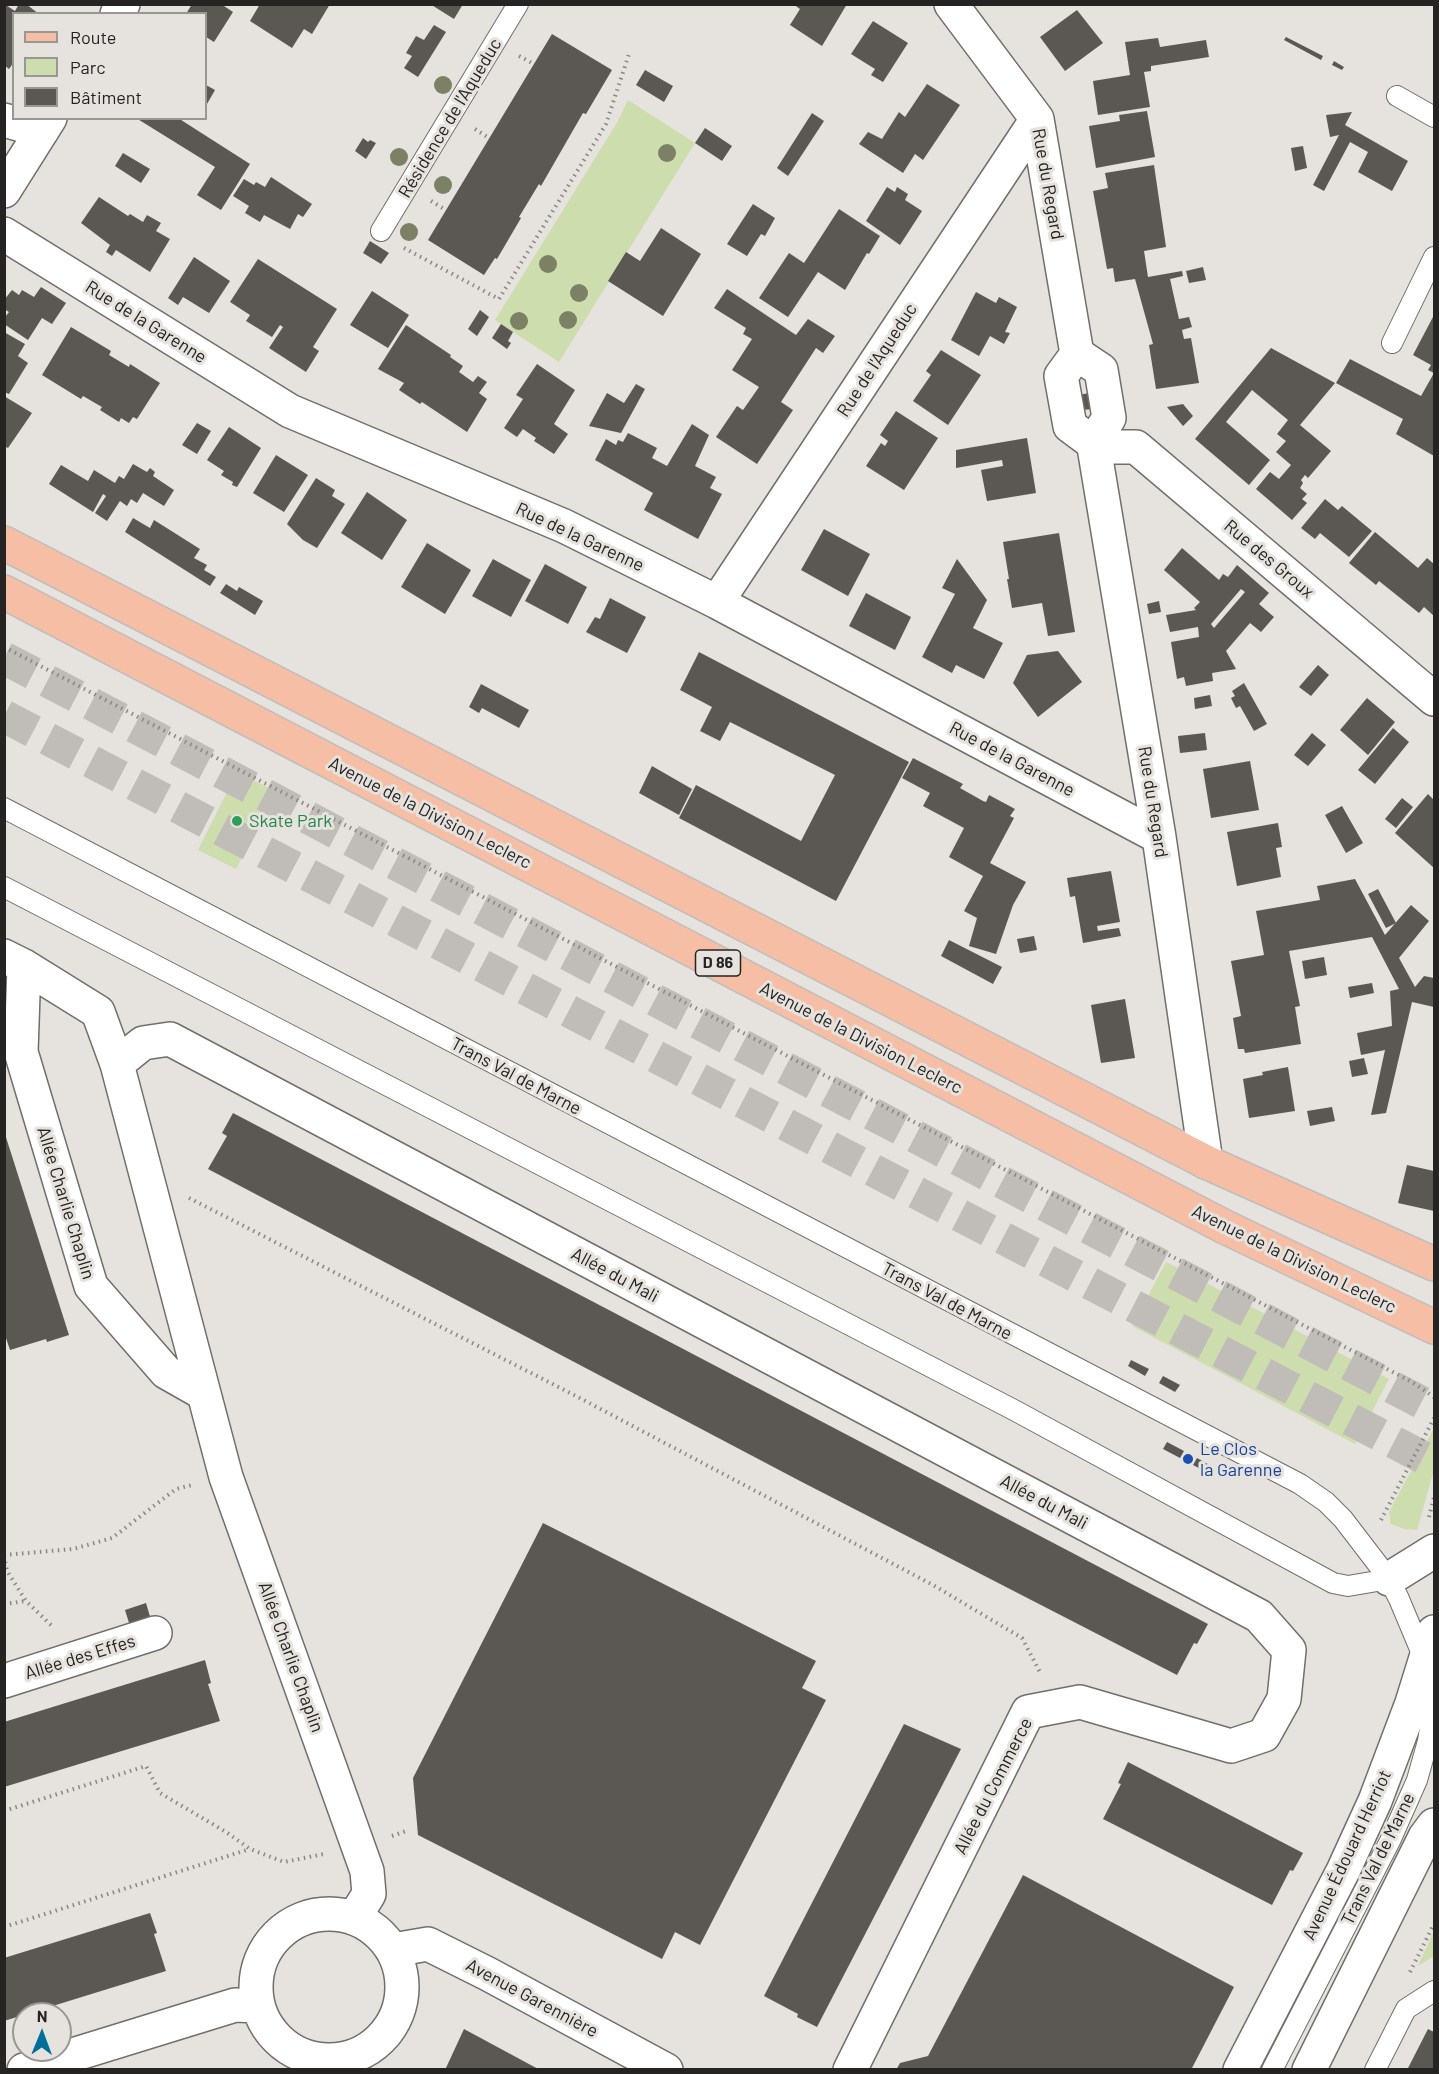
<!DOCTYPE html>
<meta charset="utf-8">
<style>
body{margin:0}
#map{position:relative;width:1439px;height:2074px;overflow:hidden;background:#e6e2dd;font-family:Barlow,sans-serif}
canvas{display:block}
.frame{position:absolute;inset:0;border:6px solid #262423;pointer-events:none}
.legend{position:absolute;left:12px;top:12px;width:195px;height:108px;box-sizing:border-box;background:#e6e2dd;border:2px solid #999693;margin:0;padding:8px 10px;list-style:none;font-size:18px;color:#262423}
.legend li{display:flex;align-items:center;gap:12px;height:30px}
.legend b{width:30px;border:2px solid #999693}
.north{position:absolute;left:12px;top:2002px;width:60px;height:60px;box-sizing:border-box;background:#e6e2dd;border:2px solid #999693;border-radius:50%;rotate:1deg;font-size:16px;font-weight:700;line-height:24px;text-align:center;color:#262423}
.north::after{content:'';display:block;margin:auto;width:21px;height:27px;background:#026f9b;clip-path:polygon(50% 0,100% 100%,50% 72%,0 100%)}
</style>
<div id="map">
<canvas width="1439" height="2074"></canvas>
<div class="frame"></div>
<ul class="legend">
<li><b style="height:8px;background:#f7bea6"></b>Route</li>
<li><b style="height:16px;background:#ceddae"></b>Parc</li>
<li><b style="height:16px;background:#5b5753"></b>Bâtiment</li>
</ul>
<div class="north">N</div>
</div>
<script>
const ctx = document.querySelector('canvas').getContext('2d');
ctx.lineJoin = 'round';
function fillPath(path, color) {
  ctx.fillStyle = color;
  ctx.fill(path, 'evenodd');
}
function shape(rows) {
  const path = new Path2D();
  for (const r of rows) {
    if (r.length === 3) {
      path.moveTo(r[0] + r[2], r[1]);
      path.arc(r[0], r[1], r[2], 0, 2 * Math.PI);
      continue;
    }
    path.moveTo(r[0], r[1]);
    for (let i = 2; i < r.length; i += 2) path.lineTo(r[i], r[i + 1]);
  }
  return path;
}
function stroke(path, color, width, dash) {
  ctx.strokeStyle = color;
  ctx.lineWidth = width;
  ctx.lineCap = dash ? 'butt' : 'round';
  ctx.setLineDash(dash || []);
  ctx.stroke(path);
}
function label(font, color, halo, rows, align = 'center') {
  ctx.font = font + ' Barlow,sans-serif';
  ctx.lineWidth = 6;
  ctx.setLineDash([]);
  ctx.textBaseline = 'middle';
  ctx.strokeStyle = halo;
  ctx.fillStyle = color;
  for (const [text, x, y, turn = 0] of rows) {
    ctx.save();
    ctx.translate(x, y);
    ctx.rotate((+turn || 0) * Math.PI / 180);
    ctx.textAlign = isNaN(turn) ? turn : align;
    if (halo) ctx.strokeText(text, 0, 0);
    ctx.fillText(text, 0, 0);
    ctx.restore();
  }
}
fillPath(shape([
 [628,100,695,143,559,362,495,320,618,121],
 [5,654,15,659,5,679],
 [237,772,275,791,236,869,198,850],
 [1166,1262,1389,1379,1355,1444,1132,1326],
 [1434,1428,1434,1470,1417,1530,1404,1529,1391,1524,1389,1512],
 [1434,1931,1434,1956,1418,1966]
]), '#ceddae');
fillPath(shape([
 [4,4,15,11,19,4,26,4,39,14,14,14,14,62,9,69,4,65],
 [192,4,221,4,233,12,214,42,206,37,206,14,186,14],
 [260,4,330,4,312,34,304,29,292,48,250,21],
 [430,4,463,4,454,19],
 [793,4,847,4,822,46,790,25,800,9],
 [1077,10,1103,43,1065,71,1040,37],
 [873,21,908,43,883,82,871,75,875,69,851,54],
 [434,25,446,32,418,77,404,68,412,56,406,53,416,36,424,40],
 [552,34,612,70,586,114,583,113,541,186,539,184,519,217,521,218,497,259,495,258,484,275,428,240],
 [1286,37,1323,56,1321,60,1284,40],
 [1158,38,1160,47,1206,40,1209,57,1151,66,1151,71,1144,72,1150,107,1098,115,1093,81,1130,75,1125,42],
 [1334,61,1344,67,1342,70,1332,65],
 [645,70,673,86,664,102,636,85],
 [927,84,960,105,923,160,915,154,903,173,859,144,868,132,882,139,899,112,905,117],
 [206,85,215,90,207,104,206,103],
 [1147,111,1155,157,1096,168,1089,126,1120,121,1119,115],
 [1352,112,1345,125,1408,161,1392,191,1358,172,1368,152,1350,142,1324,191,1313,185,1339,135,1330,137,1326,115],
 [812,113,824,121,788,176,777,168],
 [136,118,178,118,250,164,221,210,197,195,215,167],
 [705,128,732,146,722,161,695,143],
 [363,138,368,142,370,140,376,143,366,159,355,151],
 [1303,146,1307,168,1295,171,1291,148],
 [123,153,150,169,141,183,115,166],
 [1154,165,1166,247,1144,251,1148,277,1182,271,1183,276,1170,279,1179,319,1189,317,1192,327,1182,330,1184,339,1191,338,1199,383,1156,389,1149,345,1153,344,1135,279,1115,282,1113,268,1107,269,1093,191,1108,188,1105,173],
 [271,177,312,204,303,217,298,214,290,229,264,215,260,222,245,213,249,206,233,196,244,179,254,185,256,182,265,187],
 [887,187,895,192,897,187,908,194,905,200,922,211,900,245,866,221],
 [99,197,128,216,130,214,143,222,147,215,161,223,156,231,170,239,150,272,116,250,112,256,106,252,110,245,81,223],
 [753,204,775,218,765,236,761,234,747,256,727,244],
 [839,209,880,236,869,254,867,253,845,290,818,272,788,317,759,298,789,253,804,263],
 [661,228,701,254,663,316,608,281,626,252,640,261],
 [370,241,389,253,381,264,363,253],
 [194,257,230,281,209,313,183,297,178,305,168,298],
 [258,259,337,309,313,347,319,351,306,372,269,348,283,327,280,325,272,337,246,321,250,315,230,302],
 [1203,267,1206,280,1189,283,1186,271],
 [41,287,66,303,52,324,42,318,28,340,4,324,4,318,9,312,4,309,4,300,12,290,19,295,22,290,34,297],
 [727,289,796,335,808,319,835,336,823,353,816,348,781,402,793,410,757,464,716,437,737,406,743,410,759,387,732,370,752,339,743,334,746,328,714,308],
 [372,291,409,315,388,348,350,325],
 [976,292,996,303,999,297,1017,307,1005,332,1010,333,1004,344,990,336,979,356,951,340],
 [480,310,489,317,477,336,468,329],
 [1434,315,1434,456,1396,434,1403,419,1336,383,1350,359,1421,396,1434,373,1428,370,1431,365,1413,355],
 [501,324,513,332,508,341,511,343,507,349,492,338],
 [406,325,451,355,450,357,463,366,459,372,473,382,478,376,487,382,479,393,487,399,467,432,422,402,420,404,399,390,404,383,378,369],
 [71,327,111,351,109,355,129,367,130,364,160,383,137,419,133,417,129,423,121,418,119,422,100,410,102,407,83,396,81,399,42,375],
 [4,332,25,344,18,356,28,363,9,394,4,392],
 [1271,348,1335,383,1300,425,1331,451,1308,478,1305,475,1301,480,1303,483,1300,488,1307,494,1302,499,1307,503,1292,520,1256,489,1270,472,1279,479,1291,465,1276,452,1286,441,1277,434,1288,420,1252,390,1226,422,1270,460,1249,485,1195,439],
 [941,350,981,375,948,425,913,401,931,375,926,371],
 [537,364,575,390,554,424,568,434,554,454,534,441,536,438,523,429,517,437,504,428,523,399,516,395],
 [636,384,645,389,621,433,589,426,607,393,624,403],
 [1089,393,1092,409,1082,410,1079,395],
 [4,396,32,413,8,448,4,446],
 [1183,404,1193,416,1183,426,1167,407],
 [896,411,938,438,904,490,866,466,881,443,885,446,888,441,880,435],
 [197,423,211,431,197,454,182,445],
 [692,424,709,435,695,466,716,477,710,488,722,494,698,539,644,510,653,493,595,460,606,439,616,445,618,440,623,442,628,433,657,448,652,458,667,466],
 [229,427,261,448,237,487,232,485,233,482,221,475,224,471,207,460],
 [1027,438,1036,493,987,501,981,470,1003,466,1002,460,956,468,956,450],
 [276,455,308,475,284,512,253,493],
 [133,464,147,472,150,468,155,472,153,476,174,490,164,506,143,493,137,503,131,499,127,506,120,501,107,521,95,513,106,496,103,494,93,512,49,484,61,465,88,481,94,470,115,483,119,476,124,479],
 [316,478,335,490,332,496,345,504,317,548,303,540,287,524],
 [367,492,407,520,382,560,341,533],
 [1325,499,1338,510,1342,506,1372,531,1349,557,1320,533,1315,539,1301,528],
 [133,518,150,528,154,520,200,549,194,558,207,565,204,570,216,577,210,586,125,532],
 [824,529,870,554,848,596,801,570],
 [1375,532,1418,568,1427,558,1434,564,1434,616,1424,607,1419,613,1379,581,1376,585,1349,563],
 [1059,533,1075,632,1048,636,1042,603,1012,608,1007,579,1009,579,1003,542],
 [427,543,471,570,445,614,401,587],
 [1182,548,1219,580,1223,574,1228,577,1237,565,1269,593,1259,604,1274,617,1261,632,1250,623,1226,651,1236,669,1212,673,1213,681,1186,686,1184,677,1177,679,1171,642,1199,637,1198,627,1170,632,1166,615,1196,610,1194,608,1200,602,1164,570],
 [1241,589,1245,592,1214,628,1211,624],
 [493,559,531,580,511,617,472,596],
 [957,559,987,600,973,628,1003,643,984,679,956,665,952,673,922,657,955,594,942,588],
 [545,564,587,587,568,624,525,601],
 [226,584,237,591,239,587,263,601,255,615,220,593],
 [866,593,911,617,895,650,849,626],
 [610,598,646,617,627,653,586,632,595,617,600,619],
 [1159,601,1161,612,1149,614,1147,604],
 [1058,651,1082,682,1038,717,1013,683,1027,655],
 [699,652,909,762,836,901,679,818,696,785,801,841,835,775,730,722,720,741,700,731,712,707,680,690],
 [1318,665,1329,675,1311,696,1299,687],
 [1244,683,1267,724,1254,731,1240,706,1236,708,1231,698,1235,696,1232,691],
 [481,684,529,710,519,728,482,708,479,713,469,707],
 [1210,695,1212,706,1195,709,1194,698],
 [1367,698,1395,722,1368,755,1340,730],
 [1393,728,1409,742,1375,784,1358,770],
 [1205,733,1207,750,1180,753,1178,736],
 [1312,733,1326,745,1308,766,1294,755],
 [913,758,963,784,960,788,983,801,986,802,989,795,1015,809,1010,816,1014,818,990,863,1026,882,1013,905,996,954,969,946,977,918,964,911,983,876,949,857,964,828,923,806,930,793,902,778],
 [1250,761,1259,810,1211,818,1203,769],
 [652,766,692,789,679,815,639,793],
 [1428,794,1434,800,1434,868,1395,833],
 [1402,798,1413,807,1396,828,1385,819],
 [1342,806,1363,843,1346,853,1325,815],
 [1278,823,1282,847,1276,848,1281,877,1237,886,1227,832],
 [1111,871,1120,922,1097,926,1098,931,1119,928,1121,936,1083,943,1075,896,1070,897,1067,878],
 [1355,879,1385,935,1411,905,1429,921,1399,958,1415,987,1424,976,1434,978,1434,1007,1412,1002,1386,1113,1371,1115,1385,1050,1361,1055,1357,1033,1392,1026,1390,991,1399,989,1372,937,1289,951,1300,1006,1295,1007,1301,1044,1245,1053,1244,1049,1238,1049,1233,1018,1241,1016,1231,961,1264,955,1256,911,1320,900,1317,886],
 [1378,889,1396,923,1386,928,1368,894],
 [1034,936,1037,950,1020,953,1017,939],
 [949,940,1002,967,993,984,941,956],
 [1324,957,1327,975,1305,979,1302,961],
 [1372,983,1374,993,1350,998,1348,987],
 [1125,999,1135,1058,1101,1063,1091,1005],
 [1364,1058,1368,1074,1352,1077,1349,1061],
 [1288,1067,1295,1111,1249,1118,1243,1079,1263,1075,1262,1072],
 [1332,1107,1335,1121,1310,1126,1307,1111],
 [233,1113,1208,1624,1197,1644,1194,1643,1177,1675,800,1481,208,1169,227,1136,222,1133],
 [4,1131,69,1335,47,1342,46,1339,10,1350,4,1332],
 [1407,1165,1434,1171,1434,1211,1398,1203],
 [1131,1360,1149,1369,1145,1376,1128,1366],
 [1163,1376,1180,1385,1175,1392,1159,1383],
 [1167,1442,1184,1451,1180,1458,1163,1449],
 [1197,1458,1213,1467,1210,1474,1193,1465],
 [543,1523,816,1661,802,1688,826,1700,700,1945,675,1932,662,1959,418,1835,413,1778],
 [146,1603,151,1620,130,1626,125,1610],
 [205,1660,211,1683,208,1684,220,1721,4,1787,4,1722],
 [904,1724,961,1749,817,2027,797,2017,798,2014,764,1996],
 [1128,1762,1303,1853,1293,1871,1290,1870,1272,1905,1103,1819,1121,1784,1118,1783],
 [1023,1875,1234,1987,1191,2070,896,2070,900,2063,928,2056],
 [150,1913,157,1933,154,1934,166,1971,4,2021,4,1958],
 [464,2029,540,2070,445,2070],
 [1428,2029,1434,2032,1434,2070,1407,2070]
]), '#5b5753');
stroke(shape([
 [4,658,1434,1409],
 [4,716,1434,1463]
]), '#c0bcb8', 33, [33, 16]);
const service = shape([
 [1397,96,1434,117],
 [381,231,518,4],
 [1392,343,1434,257],
 [4,808,1300,1484,1326,1502,1343,1519,1389,1579,1399,1599,1425,1661,1431,1702,1431,1722,1428,1741,1417,1780,1390,1841,1272,2070],
 [4,887,1014,1410,1333,1583,1348,1586,1389,1579],
 [1375,2070,1406,2009,1434,1991]
]);
const minor = shape([
 [951,4,1037,119,1077,354,1061,376,1070,426,1093,443],
 [117,14,123,4],
 [4,120,42,131],
 [4,191,50,118],
 [4,234,290,411,564,526,717,602,1159,837],
 [1077,354,1101,370,1109,418,1093,443,1094,447,1159,837,1206,1162],
 [1094,447,1136,447,1434,699],
 [717,602,1037,119],
 [4,956,24,966,98,1012,117,1064,226,1477,367,1871,369,1894,354,1918],
 [24,966,21,1052,91,1286,166,1372,203,1393],
 [117,1064,143,1043,170,1039,1259,1616,1289,1650,1284,1699,1264,1735,1231,1746,1080,1702,1028,1712,850,2070],
 [1389,1579,1434,1551],
 [4,1681,155,1633],
 [329,1987,73],
 [393,1950,428,1944,488,1974,666,2070],
 [24,2070,235,2005,258,2006]
]);
const tertiary = shape([
 [1240,2070,1343,1871,1375,1801,1412,1703,1434,1632],
 [1309,2070,1425,1837,1434,1825]
]);
const primary = shape([
 [4,543,1206,1162,1434,1264],
 [4,592,1225,1227,1434,1327]
]);
stroke(service, '#726f6a', 22);
stroke(minor, '#726f6a', 36);
stroke(tertiary, '#726f6a', 36);
stroke(primary, '#bebdbd', 36);
stroke(shape([
 [519,56,534,64],
 [475,129,489,138],
 [431,201,446,210],
 [404,248,499,299,606,124,630,51],
 [4,647,1412,1382,1434,1397],
 [189,1198,576,1396,933,1585,1022,1638,1041,1674],
 [1429,1517,1434,1497],
 [1381,1520,1434,1418],
 [4,1555,73,1549,112,1538,176,1489,192,1485],
 [4,1556,7,1571,26,1601,54,1628],
 [4,1604,26,1601],
 [4,1811,146,1766,160,1793,226,1832,250,1849,284,1862,324,1854],
 [392,1836,409,1830],
 [4,1927,250,1849],
 [1410,1972,1434,1924]
]), '#898683', 4, [1.5, 4.5]);
stroke(service, '#fff', 20);
stroke(minor, '#fff', 33);
stroke(tertiary, '#fff', 33);
stroke(primary, '#f7bea6', 33);
ctx.fillStyle = '#7c8064';
for (const [x, y] of [
 [443,85],
 [667,153],
 [399,157],
 [443,185],
 [409,232],
 [548,264],
 [579,293],
 [568,320],
 [519,321]
]) {
  ctx.beginPath();
  ctx.arc(x, y, 9, 0, 2 * Math.PI);
  ctx.fill();
}
for (const [x, y, r, color] of [
 [237,821,6,"#2e9e5b"],
 [1188,1459,6,"#1a4fb4"]
]) {
  const dot = new Path2D();
  dot.arc(x, y, r, 0, 2 * Math.PI);
  ctx.fillStyle = color;
  ctx.fill(dot);
  stroke(dot, '#e6e2dd', 2);
}
for (const [x, y, w] of [
 [718,963,45]
]) {
  const box = new Path2D();
  box.roundRect(x - w / 2, y - 13, w, 26, 4.5);
  ctx.fillStyle = '#e6e2dd';
  ctx.fill(box);
  stroke(box, '#262423', 1.5);
}
label('bold 16px', '#262423', null, [
 ["D 86",718,963]
]);
label('18px', '#262423', '#e6e2dd', [
 ["Résidence de l'Aqueduc",450,118,-59],
 ["Rue du Regard",1048,184,80],
 ["Rue de la Garenne",146,322,32],
 ["Rue de l'Aqueduc",877,360,-57],
 ["Rue de la Garenne",580,537,25],
 ["Rue des Groux",1269,559,40],
 ["Rue de la Garenne",1012,759,28],
 ["Rue du Regard",1153,802,81],
 ["Avenue de la Division Leclerc",430,813,27],
 ["Avenue de la Division Leclerc",861,1038,27],
 ["Trans Val de Marne",516,1076,28],
 ["Allée Charlie Chaplin",66,1203,73],
 ["Avenue de la Division Leclerc",1294,1259,26],
 ["Allée du Mali",615,1275,28],
 ["Trans Val de Marne",947,1301,28],
 ["Allée du Mali",1044,1502,28],
 ["Allée des Effes",80,1657,-17],
 ["Allée Charlie Chaplin",291,1657,70],
 ["Allée du Commerce",993,1786,-63],
 ["Avenue Édouard Herriot",1347,1855,-65],
 ["Trans Val de Marne",1378,1859,-64],
 ["Avenue Garennière",532,1998,28]
]);
label('18px', '#27864d', '#e6e2dd', [
 ["Skate Park",249,821]
], 'left');
label('18px', '#164399', '#e6e2dd', [
 ["Le Clos",1200,1449],
 ["la Garenne",1200,1470]
], 'left');
</script>
